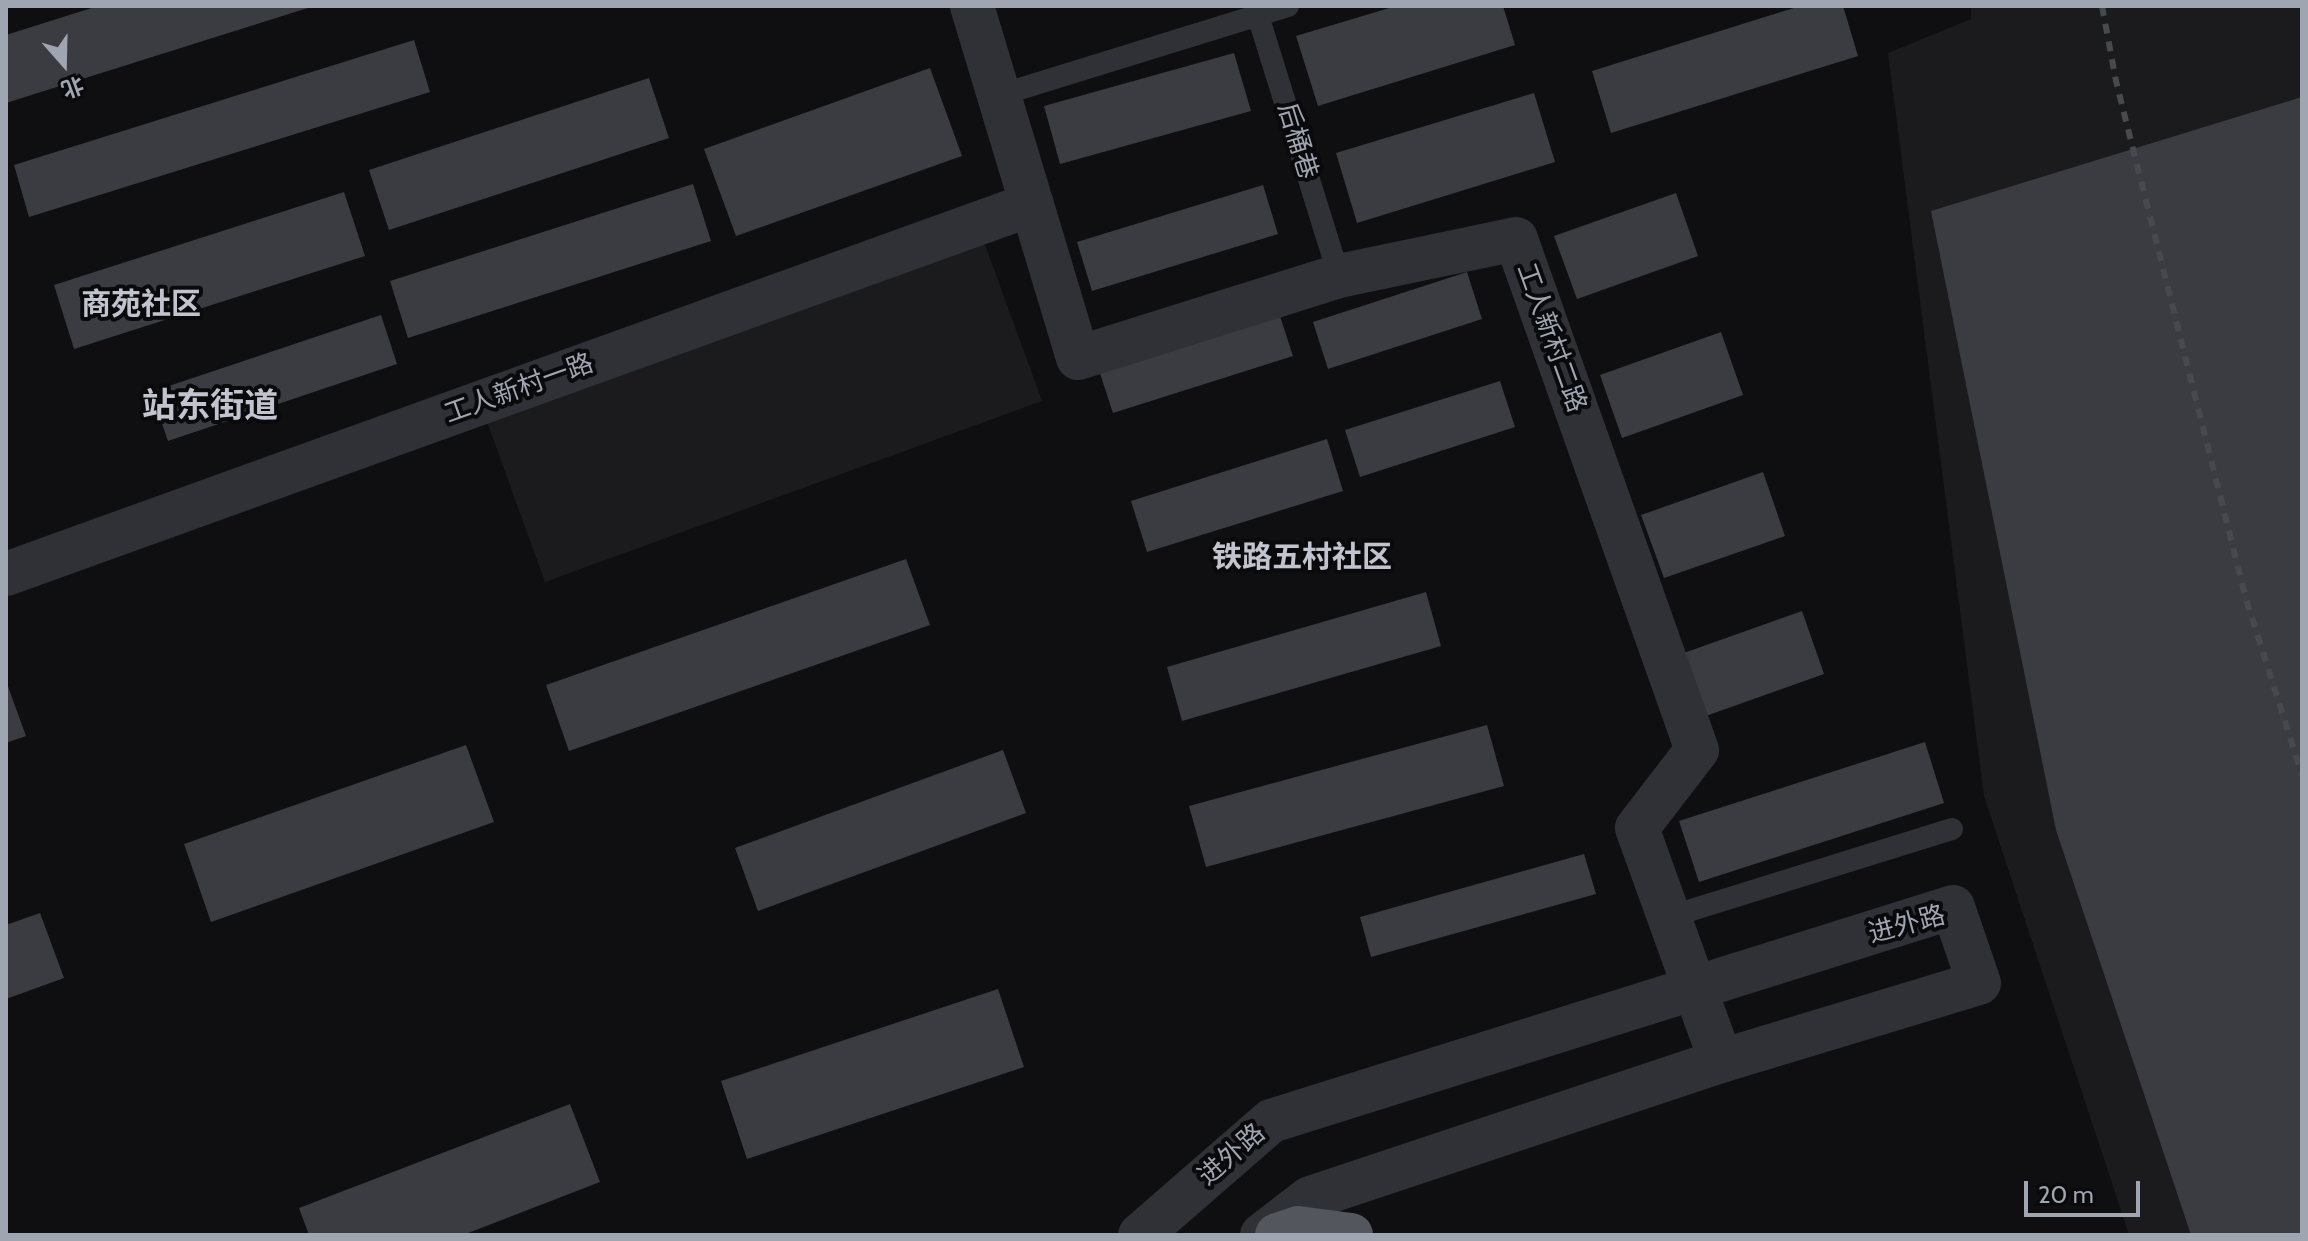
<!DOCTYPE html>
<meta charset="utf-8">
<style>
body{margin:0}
#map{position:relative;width:2308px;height:1241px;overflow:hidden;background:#0f0f11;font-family:Cabin,"Noto Sans SC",sans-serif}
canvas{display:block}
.frame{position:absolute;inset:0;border:8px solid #a0a5b2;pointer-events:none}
.north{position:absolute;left:24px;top:24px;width:80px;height:80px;-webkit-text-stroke:6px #0a0a0c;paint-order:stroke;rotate:160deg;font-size:22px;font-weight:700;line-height:32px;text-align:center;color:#a0a5b2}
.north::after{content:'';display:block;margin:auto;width:28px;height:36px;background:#a0a5b2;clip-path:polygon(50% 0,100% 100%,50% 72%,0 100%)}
.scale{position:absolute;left:2024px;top:1181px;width:116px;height:36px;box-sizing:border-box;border:4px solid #a0a5b2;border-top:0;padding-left:10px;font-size:24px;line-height:28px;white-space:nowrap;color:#a0a5b2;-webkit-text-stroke:6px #0a0a0c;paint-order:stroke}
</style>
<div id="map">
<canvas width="2308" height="1241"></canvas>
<div class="frame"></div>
<div class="north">北</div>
<div class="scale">20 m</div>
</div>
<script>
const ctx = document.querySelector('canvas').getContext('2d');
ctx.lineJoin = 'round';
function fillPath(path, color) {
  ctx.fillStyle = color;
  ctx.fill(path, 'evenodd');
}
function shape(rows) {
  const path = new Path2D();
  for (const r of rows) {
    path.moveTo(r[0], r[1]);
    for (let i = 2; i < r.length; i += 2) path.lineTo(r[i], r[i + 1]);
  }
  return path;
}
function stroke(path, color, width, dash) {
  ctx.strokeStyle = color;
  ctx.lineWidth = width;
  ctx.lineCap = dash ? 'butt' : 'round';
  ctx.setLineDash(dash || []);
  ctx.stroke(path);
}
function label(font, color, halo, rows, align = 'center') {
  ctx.font = font + ' Cabin,"Noto Sans SC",sans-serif';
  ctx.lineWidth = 8;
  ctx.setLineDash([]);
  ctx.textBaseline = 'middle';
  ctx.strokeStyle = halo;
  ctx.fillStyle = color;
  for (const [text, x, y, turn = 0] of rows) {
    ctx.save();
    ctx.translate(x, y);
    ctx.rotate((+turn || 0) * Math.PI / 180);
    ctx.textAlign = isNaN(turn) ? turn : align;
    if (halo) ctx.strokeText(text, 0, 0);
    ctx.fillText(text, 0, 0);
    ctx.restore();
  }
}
fillPath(shape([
 [1971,6,2302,6,2302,1235,2129,1235,1984,796,1888,53,1971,19],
 [984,242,1042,401,545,582,487,422]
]), '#1b1b1e');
fillPath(shape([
 [98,6,311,6,311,7,6,103,6,35],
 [1396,6,1503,6,1515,45,1318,106,1296,36],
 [1800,6,1843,6,1858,56,1611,133,1592,71],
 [414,40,430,92,29,217,14,165],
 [1234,53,1251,111,1060,164,1044,106],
 [930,68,962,156,736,236,704,149],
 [649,78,669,138,389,230,369,170],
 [1534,93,1555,162,1357,223,1336,153],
 [2302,97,2302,1235,2191,1235,2056,830,1931,211],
 [693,184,711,241,408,338,390,281],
 [1263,185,1278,234,1092,291,1077,242],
 [344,192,365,256,74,349,54,285],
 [1676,193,1698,256,1577,299,1554,236],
 [1467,272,1482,319,1328,369,1313,322],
 [1275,301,1293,356,1113,413,1095,358],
 [381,315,397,364,168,441,151,392],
 [1721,332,1743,395,1622,438,1600,375],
 [1500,381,1515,427,1360,477,1345,430],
 [1327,439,1343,491,1147,552,1131,501],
 [1763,472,1785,536,1664,578,1641,515],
 [906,559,930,625,569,751,546,685],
 [1426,592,1441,646,1182,721,1167,667],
 [1802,611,1824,674,1703,717,1681,654],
 [6,681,26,736,6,743],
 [1487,725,1504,786,1206,867,1189,806],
 [1925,742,1944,803,1699,882,1679,821],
 [466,745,494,822,211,922,184,844],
 [1003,750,1026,813,758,911,735,848],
 [1584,854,1596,894,1371,957,1360,917],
 [40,913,64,978,6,999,6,925],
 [998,989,1024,1067,747,1159,721,1081],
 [570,1104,600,1182,463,1235,309,1235,299,1208]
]), '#3b3c41');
stroke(shape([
 [1255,6,1339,276],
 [1000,95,1288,6],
 [1669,917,1952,829]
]), '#303136', 22);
stroke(shape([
 [972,6,1078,358,1339,276,1516,239,1697,750,1637,828,1721,1061],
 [6,574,1032,204]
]), '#303136', 44);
stroke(shape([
 [1140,1235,1271,1121,1953,907,1979,983,1721,1061,1310,1198,1262,1235]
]), '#303136', 44);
stroke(shape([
 [1277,1235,1298,1228,1351,1235]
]), '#54565e', 44);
stroke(shape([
 [2102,6,2116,81,2246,599,2302,775]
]), '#47494f', 6, [10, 8]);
label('26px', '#a0a5b2', '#0a0a0c', [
 ["后桶巷",1297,141,73],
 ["工人新村二路",1551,338,70],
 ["工人新村一路",519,389,-20],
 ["进外路",1907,925,-15],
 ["进外路",1232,1155,-41]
]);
label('bold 30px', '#c1c4ce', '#0a0a0c', [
 ["商苑社区",141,305],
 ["铁路五村社区",1302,558]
]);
label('bold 34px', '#c1c4ce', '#0a0a0c', [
 ["站东街道",210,407]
]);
</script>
